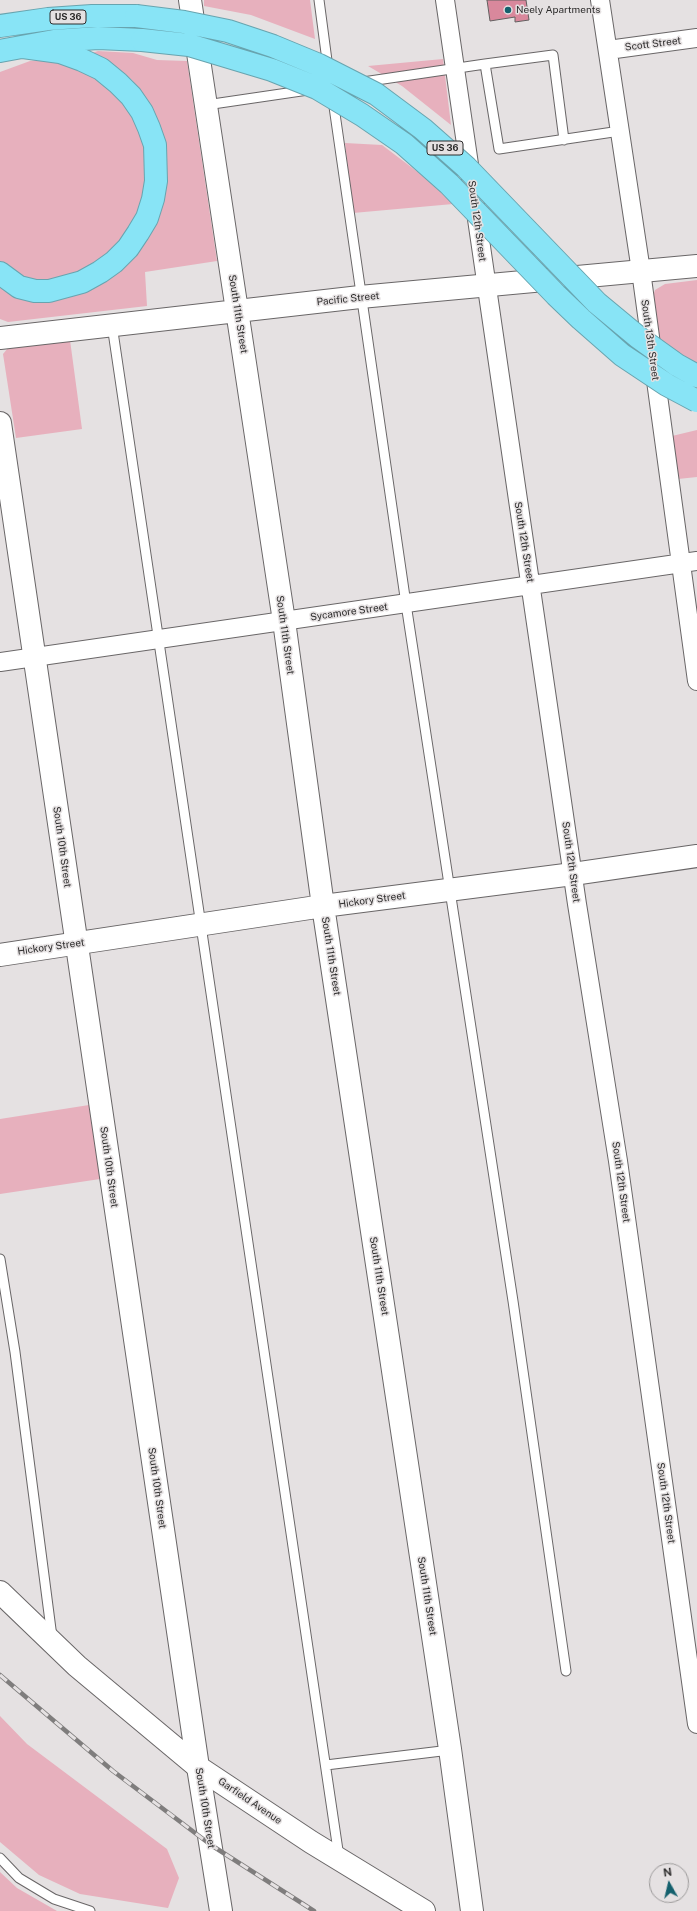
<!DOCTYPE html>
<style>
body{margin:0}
#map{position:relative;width:697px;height:1911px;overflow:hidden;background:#e5e1e2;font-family:"Public Sans",sans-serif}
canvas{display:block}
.north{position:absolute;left:649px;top:1863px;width:40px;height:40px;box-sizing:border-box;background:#e5e1e2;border:1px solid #9b9999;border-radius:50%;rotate:352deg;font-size:11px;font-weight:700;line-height:16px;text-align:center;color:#2d2c2c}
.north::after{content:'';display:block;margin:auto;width:14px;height:18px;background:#14606d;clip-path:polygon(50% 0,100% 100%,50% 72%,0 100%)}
</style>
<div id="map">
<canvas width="697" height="1911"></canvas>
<div class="north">N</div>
</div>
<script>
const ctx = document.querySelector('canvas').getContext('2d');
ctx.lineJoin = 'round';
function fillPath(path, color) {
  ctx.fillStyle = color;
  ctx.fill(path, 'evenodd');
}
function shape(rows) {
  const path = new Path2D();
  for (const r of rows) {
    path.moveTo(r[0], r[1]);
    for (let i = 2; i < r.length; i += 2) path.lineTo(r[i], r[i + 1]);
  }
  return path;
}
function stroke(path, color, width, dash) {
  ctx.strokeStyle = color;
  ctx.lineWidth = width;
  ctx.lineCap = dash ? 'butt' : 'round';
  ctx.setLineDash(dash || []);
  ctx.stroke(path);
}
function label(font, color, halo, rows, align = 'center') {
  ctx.font = font + ' "Public Sans",sans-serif';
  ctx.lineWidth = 3;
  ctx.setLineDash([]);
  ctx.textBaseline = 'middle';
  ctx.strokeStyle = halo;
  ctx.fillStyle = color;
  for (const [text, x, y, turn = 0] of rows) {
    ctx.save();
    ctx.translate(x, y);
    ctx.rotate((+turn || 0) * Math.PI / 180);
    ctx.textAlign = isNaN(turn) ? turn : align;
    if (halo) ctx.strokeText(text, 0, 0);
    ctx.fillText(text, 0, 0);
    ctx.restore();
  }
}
fillPath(shape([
 [204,0,310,0,315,39,251,15,204,6],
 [98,51,133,53,157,60,187,61,217,261,145,272,147,306,8,322,0,319,0,282,11,291,127,262,159,125,148,100,132,80,114,65,92,53],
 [51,59,99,75,137,115,149,164,142,204,131,227,118,245,99,261,80,271,49,280,27,280,0,263,0,72,30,61],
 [443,59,451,125,402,86,368,66],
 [345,143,382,145,427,179,453,204,353,213],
 [697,280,697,364,658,339,653,296,655,290,665,284],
 [70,340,82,429,16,438,3,354,8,348],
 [697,430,697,477,678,479,672,436],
 [89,1105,100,1179,0,1194,0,1119],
 [0,1716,27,1744,167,1849,179,1878,168,1908,80,1894,39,1875,0,1842],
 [0,1872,17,1888,57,1911,0,1911]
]), '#e7b0bd');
const building = shape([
 [487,0,526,0,529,20,515,22,515,17,490,21,487,0]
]);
fillPath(building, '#d9889c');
stroke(building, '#636060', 1);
const service = shape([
 [319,0,328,68],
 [485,64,553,55,564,140],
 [363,82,485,64,499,149,620,131],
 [333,100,406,604,513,1301,566,1671],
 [206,105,308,90],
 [112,325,339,1857],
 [0,1259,15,1352,52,1637],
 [326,1765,450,1750],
 [0,1858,19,1878,54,1899,90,1911]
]);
const minor = shape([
 [445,0,577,904,618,1161,697,1724],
 [600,0,641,271,697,681],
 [608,50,697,38],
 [0,662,697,561]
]);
const tertiary = shape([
 [190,0,284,621,323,906,450,1749,472,1911],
 [0,338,360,297,697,266],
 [0,955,323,906,573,874,697,856],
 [198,1767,221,1911]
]);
const secondary = shape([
 [0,423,198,1767],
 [0,1592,77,1666,198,1767,311,1842,424,1911]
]);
const motorway = shape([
 [0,26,48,19,92,16,136,16],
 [0,51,54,41,98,38,142,40],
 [0,273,19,287,35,291,49,291,82,282,100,272,114,262,128,248,138,233,147,218,153,199,156,181,155,145,149,128,142,112,131,96,118,83,101,69,82,60,60,52,23,47]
]);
stroke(service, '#696667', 11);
stroke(minor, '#696667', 20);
stroke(tertiary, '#696667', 24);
stroke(secondary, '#696667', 24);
stroke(motorway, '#68a4af', 24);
stroke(service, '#fff', 9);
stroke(minor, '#fff', 18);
stroke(tertiary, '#fff', 22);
stroke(secondary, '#fff', 22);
stroke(motorway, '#88e4f6', 22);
const rail = shape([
 [0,1675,113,1771,211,1845,314,1911]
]);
stroke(rail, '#7f7d7d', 4.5);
stroke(rail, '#e5e1e2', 3, [9]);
const motorwayBridge = shape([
 [136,16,184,22,228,31,273,46,319,65,376,94,423,129,466,167,597,303,638,337,677,365,697,376],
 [142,40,189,45,272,70,317,88,362,115,404,144,449,184,556,295,581,319,622,355,667,385,697,401]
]);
stroke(motorwayBridge, '#68a4af', 24, []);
stroke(motorwayBridge, '#88e4f6', 22);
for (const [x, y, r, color] of [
 [508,10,4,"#14606d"]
]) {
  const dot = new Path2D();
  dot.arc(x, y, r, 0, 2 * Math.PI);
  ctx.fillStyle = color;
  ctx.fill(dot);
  stroke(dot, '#e5e1e2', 1.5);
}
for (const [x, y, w] of [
 [68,17,36],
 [445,148,36]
]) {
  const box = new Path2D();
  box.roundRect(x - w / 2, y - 7, w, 14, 3);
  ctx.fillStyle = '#e5e1e2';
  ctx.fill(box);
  stroke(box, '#2d2c2c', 1);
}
label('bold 9px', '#2d2c2c', null, [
 ["US 36",68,17],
 ["US 36",445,148]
]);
label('10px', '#2d2c2c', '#e5e1e2', [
 ["Neely Apartments",516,10]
], 'left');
label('10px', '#2d2c2c', '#e5e1e2', [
 ["Scott Street",653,44,-7],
 ["South 12th Street",477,221,82],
 ["Pacific Street",348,299,-6],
 ["South 11th Street",238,314,81],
 ["South 13th Street",650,340,82],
 ["South 12th Street",524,542,81],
 ["Sycamore Street",349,612,-8],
 ["South 11th Street",285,635,82],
 ["South 10th Street",62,847,82],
 ["South 12th Street",571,862,82],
 ["Hickory Street",372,900,-8],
 ["Hickory Street",51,947,-8],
 ["South 11th Street",331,956,81],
 ["South 10th Street",109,1167,82],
 ["South 12th Street",621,1182,82],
 ["South 11th Street",379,1276,81],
 ["South 10th Street",157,1488,82],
 ["South 12th Street",666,1503,82],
 ["South 11th Street",427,1596,81],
 ["Garfield Avenue",250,1801,34],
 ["South 10th Street",205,1808,81]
]);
</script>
